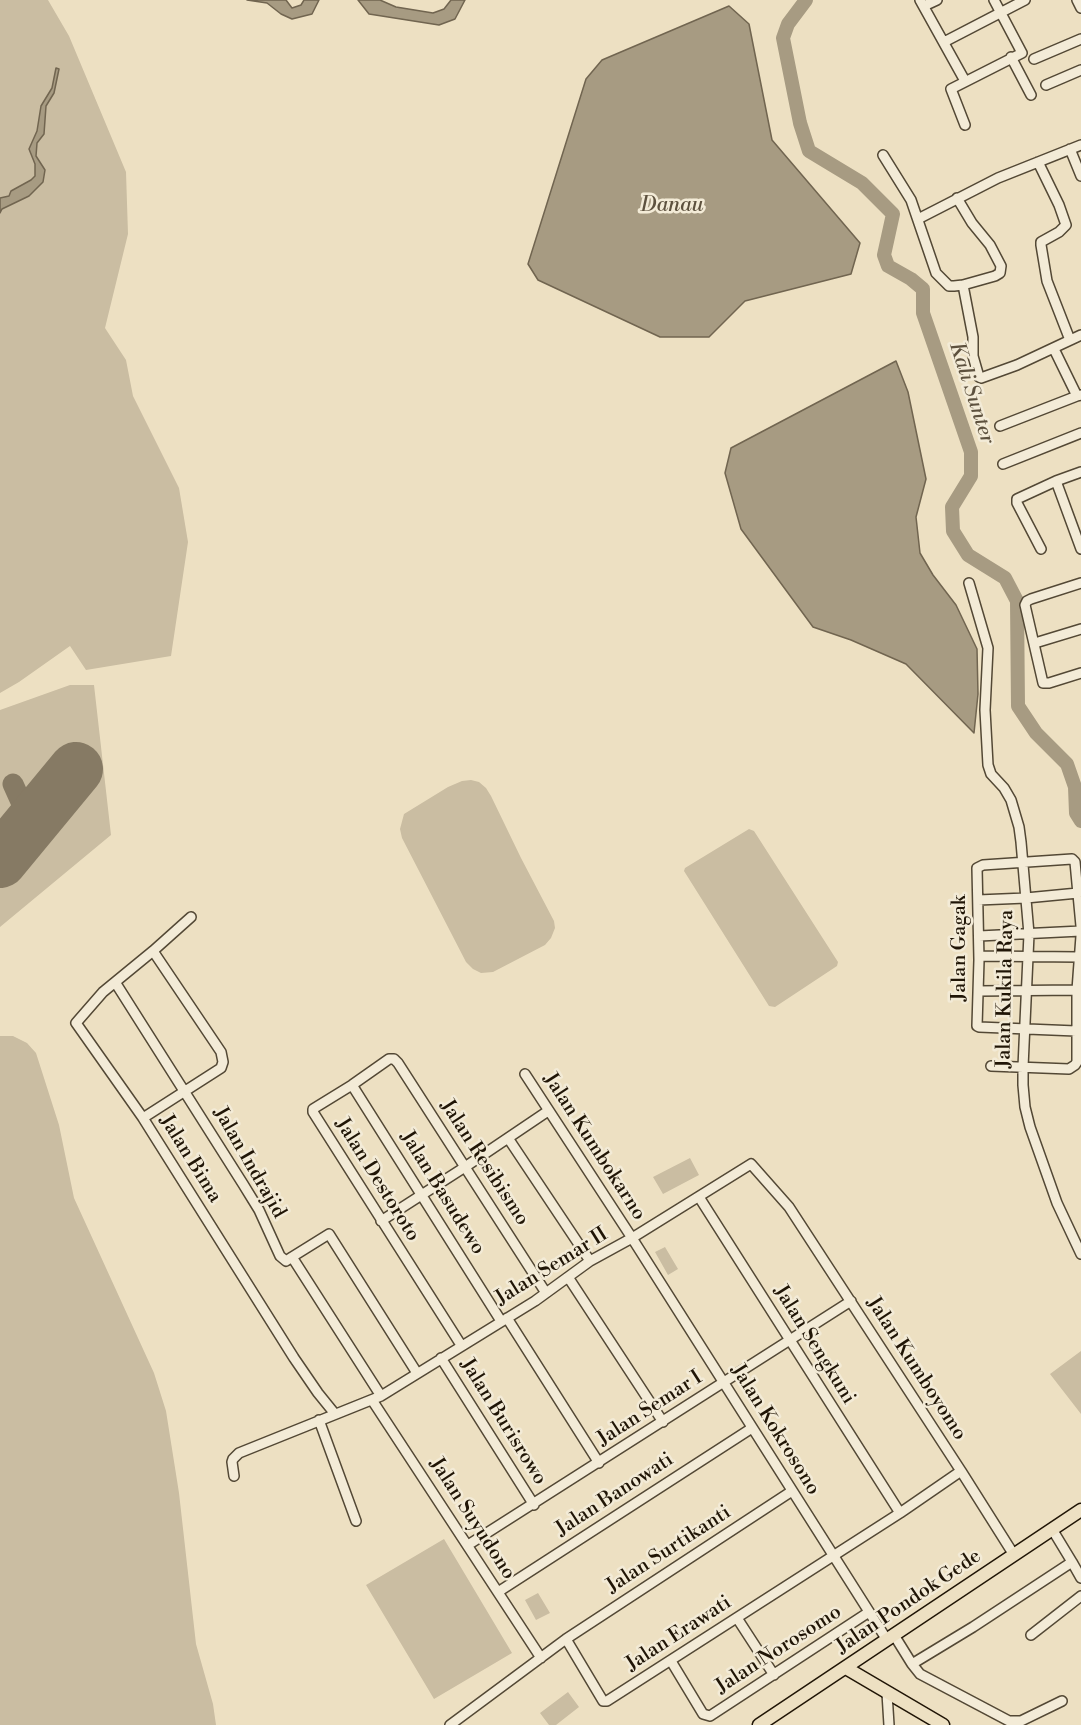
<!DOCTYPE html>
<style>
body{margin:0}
canvas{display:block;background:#ede0c2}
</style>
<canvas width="1081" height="1725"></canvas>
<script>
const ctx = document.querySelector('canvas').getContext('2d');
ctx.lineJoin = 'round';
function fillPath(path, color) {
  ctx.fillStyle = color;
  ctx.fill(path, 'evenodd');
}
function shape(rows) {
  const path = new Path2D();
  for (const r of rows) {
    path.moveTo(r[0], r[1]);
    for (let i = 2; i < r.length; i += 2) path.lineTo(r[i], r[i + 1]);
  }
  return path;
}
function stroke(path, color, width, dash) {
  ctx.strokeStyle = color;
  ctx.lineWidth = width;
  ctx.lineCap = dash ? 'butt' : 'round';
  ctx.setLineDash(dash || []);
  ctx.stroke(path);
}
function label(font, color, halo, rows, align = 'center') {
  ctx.font = font + ' "Libre Bodoni",serif';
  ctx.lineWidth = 5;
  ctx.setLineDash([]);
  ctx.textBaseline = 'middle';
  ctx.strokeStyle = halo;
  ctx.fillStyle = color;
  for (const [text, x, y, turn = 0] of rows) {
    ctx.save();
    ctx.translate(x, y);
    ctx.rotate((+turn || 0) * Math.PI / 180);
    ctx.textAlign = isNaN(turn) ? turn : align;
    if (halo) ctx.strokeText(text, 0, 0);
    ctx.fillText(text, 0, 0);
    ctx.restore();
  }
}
fillPath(shape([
 [0,0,48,0,69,36,126,172,128,234,105,328,126,360,133,396,179,488,188,542,171,656,86,670,70,646,19,682,0,693],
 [70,685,94,685,111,835,0,927,0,710],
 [471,780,479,782,486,788,491,796,521,858,554,921,555,928,551,938,545,945,493,972,481,973,473,969,466,962,402,838,400,829,404,814,448,787,462,781],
 [749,829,754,831,838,962,837,966,775,1007,769,1006,684,871,685,868],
 [0,1036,13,1036,27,1043,36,1053,59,1125,74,1198,154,1373,166,1411,179,1493,196,1644,213,1704,216,1725,0,1725],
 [690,1158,699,1175,663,1194,653,1177],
 [665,1247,678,1269,668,1275,655,1252],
 [1081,1351,1081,1414,1050,1374],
 [444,1539,512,1653,434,1699,366,1585],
 [538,1593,550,1613,536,1620,525,1600],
 [568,1692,579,1707,556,1725,549,1725,540,1713]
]), '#cabda2');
const water = shape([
 [247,0,286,0,292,8,301,5,304,0,319,0,312,14,292,19,281,14,267,3,247,0],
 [358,0,380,0,396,7,433,13,444,9,451,0,465,0,455,19,439,25,369,14,358,0],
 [729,6,749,24,772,140,860,243,851,274,745,301,709,337,660,337,538,280,528,264,586,79,602,60,729,6],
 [56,68,59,69,54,93,46,106,44,134,37,143,36,156,45,170,43,182,29,196,2,209,0,213,0,198,9,196,11,191,31,180,35,176,35,164,29,149,37,131,41,106,52,88,56,68],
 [896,361,908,392,926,479,916,517,920,553,933,575,956,605,977,649,978,694,974,733,906,664,851,640,813,627,741,529,725,473,731,448,896,361]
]);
fillPath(water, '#a79b82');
stroke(water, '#716550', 1.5);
stroke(shape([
 [806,0,788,24,783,38,800,123,809,151,862,183,893,214,884,255,888,266,911,279,923,289,923,313,971,452,971,476,952,507,953,531,968,555,1005,578,1017,601,1018,706,1036,733,1067,764,1075,787,1076,813,1081,821]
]), '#a79b82', 14);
stroke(shape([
 [13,784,31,824]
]), '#867a64', 21);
stroke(shape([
 [0,861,76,769]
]), '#867a64', 54);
const minor = shape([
 [920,0,965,81],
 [1077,0,1081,8],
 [924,6,937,0],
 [944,42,1025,0],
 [1011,57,1031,95],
 [1034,59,1081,39],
 [1046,85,1081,70],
 [965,125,951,89,1022,53,994,0],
 [1070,149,1081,176],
 [883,155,911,200,936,273,949,286,954,286,963,285,995,276,1000,273,1001,266,990,245,972,223,957,198],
 [1038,162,1059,205,1066,225,1059,232,1041,242,1041,245,1047,281,1070,340],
 [918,219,998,178,1081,145],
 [963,285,973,337,973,356,979,377,981,378,1017,365,1081,335],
 [1054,349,1077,396,1081,395],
 [1000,426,1077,396],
 [1003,464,1081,433],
 [1056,481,1081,549],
 [1041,549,1017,503,1017,499,1056,481,1081,472],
 [969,583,988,648,985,710,988,765,991,774,1004,788,1011,800,1019,827,1021,842,1029,934,1023,1067,1023,1085,1025,1107,1030,1127,1057,1203,1081,1254],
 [1081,583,1031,599,1027,601,1025,605,1043,683,1049,683,1081,673],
 [1035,643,1081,629],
 [978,900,1026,898,1078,893],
 [191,917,153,951,103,992,76,1023,143,1118,294,1358,318,1393,335,1414],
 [979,936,1081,931],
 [979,956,1079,957],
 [115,982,243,1184,259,1210,280,1256,286,1261,292,1257,381,1396],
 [979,991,1077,990],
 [1076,1031,979,1027,977,1026,979,960,977,868,983,865,1072,859,1075,862,1081,926],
 [991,1066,1069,1069,1075,1065,1077,1062,1077,990,1081,936],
 [525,1074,632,1238,887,1640],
 [352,1085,501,1321],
 [143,1118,221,1068,223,1062,221,1052,153,951],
 [508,1138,590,1261],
 [699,1197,900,1513],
 [381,1221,465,1167,548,1111],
 [292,1257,329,1234,417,1373],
 [568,1277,663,1422],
 [507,1318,599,1463],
 [461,1345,313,1112,313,1109,352,1085,389,1059,394,1059,398,1063,546,1293],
 [441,1358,534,1505],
 [372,1400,541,1658],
 [319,1420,356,1521],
 [961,1471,1014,1555],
 [234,1476,232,1462,233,1459,239,1453,381,1396,535,1301,590,1261,632,1238,751,1164,789,1207,961,1471,900,1513,607,1701,603,1701,566,1639],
 [468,1545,851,1301],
 [1072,1562,1081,1578],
 [498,1592,752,1428],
 [737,1618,774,1675],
 [894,1635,912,1664,920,1674,1009,1721,1021,1721,1062,1701],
 [1031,1635,1081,1596],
 [671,1661,703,1714,710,1716,869,1612],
 [912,1664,973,1627,1072,1562,1052,1529],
 [887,1693,889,1725],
 [450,1725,566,1639,792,1491]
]);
const major = shape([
 [846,1668,943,1725],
 [759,1725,1081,1510]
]);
stroke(minor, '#534835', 12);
stroke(major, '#201506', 15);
stroke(minor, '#f3ebd7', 9);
stroke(major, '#ede0c2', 12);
label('20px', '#201506', '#f3ebd7', [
 ["Jalan Gagak",960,948,-90],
 ["Jalan Kukila Raya",1006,989,-89],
 ["Jalan Kumbokarno",594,1147,57],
 ["Jalan Bima",190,1159,58],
 ["Jalan Indrajid",249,1163,60],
 ["Jalan Resibismo",484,1163,57],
 ["Jalan Destoroto",377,1180,58],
 ["Jalan Basudewo",442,1193,58],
 ["Jalan Semar II",552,1267,-32],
 ["Jalan Sengkuni",814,1345,58],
 ["Jalan Kumboyomo",916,1369,57],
 ["Jalan Semar I",650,1409,-33],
 ["Jalan Burisrowo",503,1422,58],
 ["Jalan Kokrosono",775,1430,58],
 ["Jalan Banowati",615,1495,-33],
 ["Jalan Suyudono",472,1519,57],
 ["Jalan Surtikanti",669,1550,-33],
 ["Jalan Pondok Gede",909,1602,-34],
 ["Jalan Erawati",679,1634,-33],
 ["Jalan Norosomo",779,1650,-33]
]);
label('italic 21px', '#5d513e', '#f3ebd7', [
 ["Danau",672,206],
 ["Kali Sunter",971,393,72]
]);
</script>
